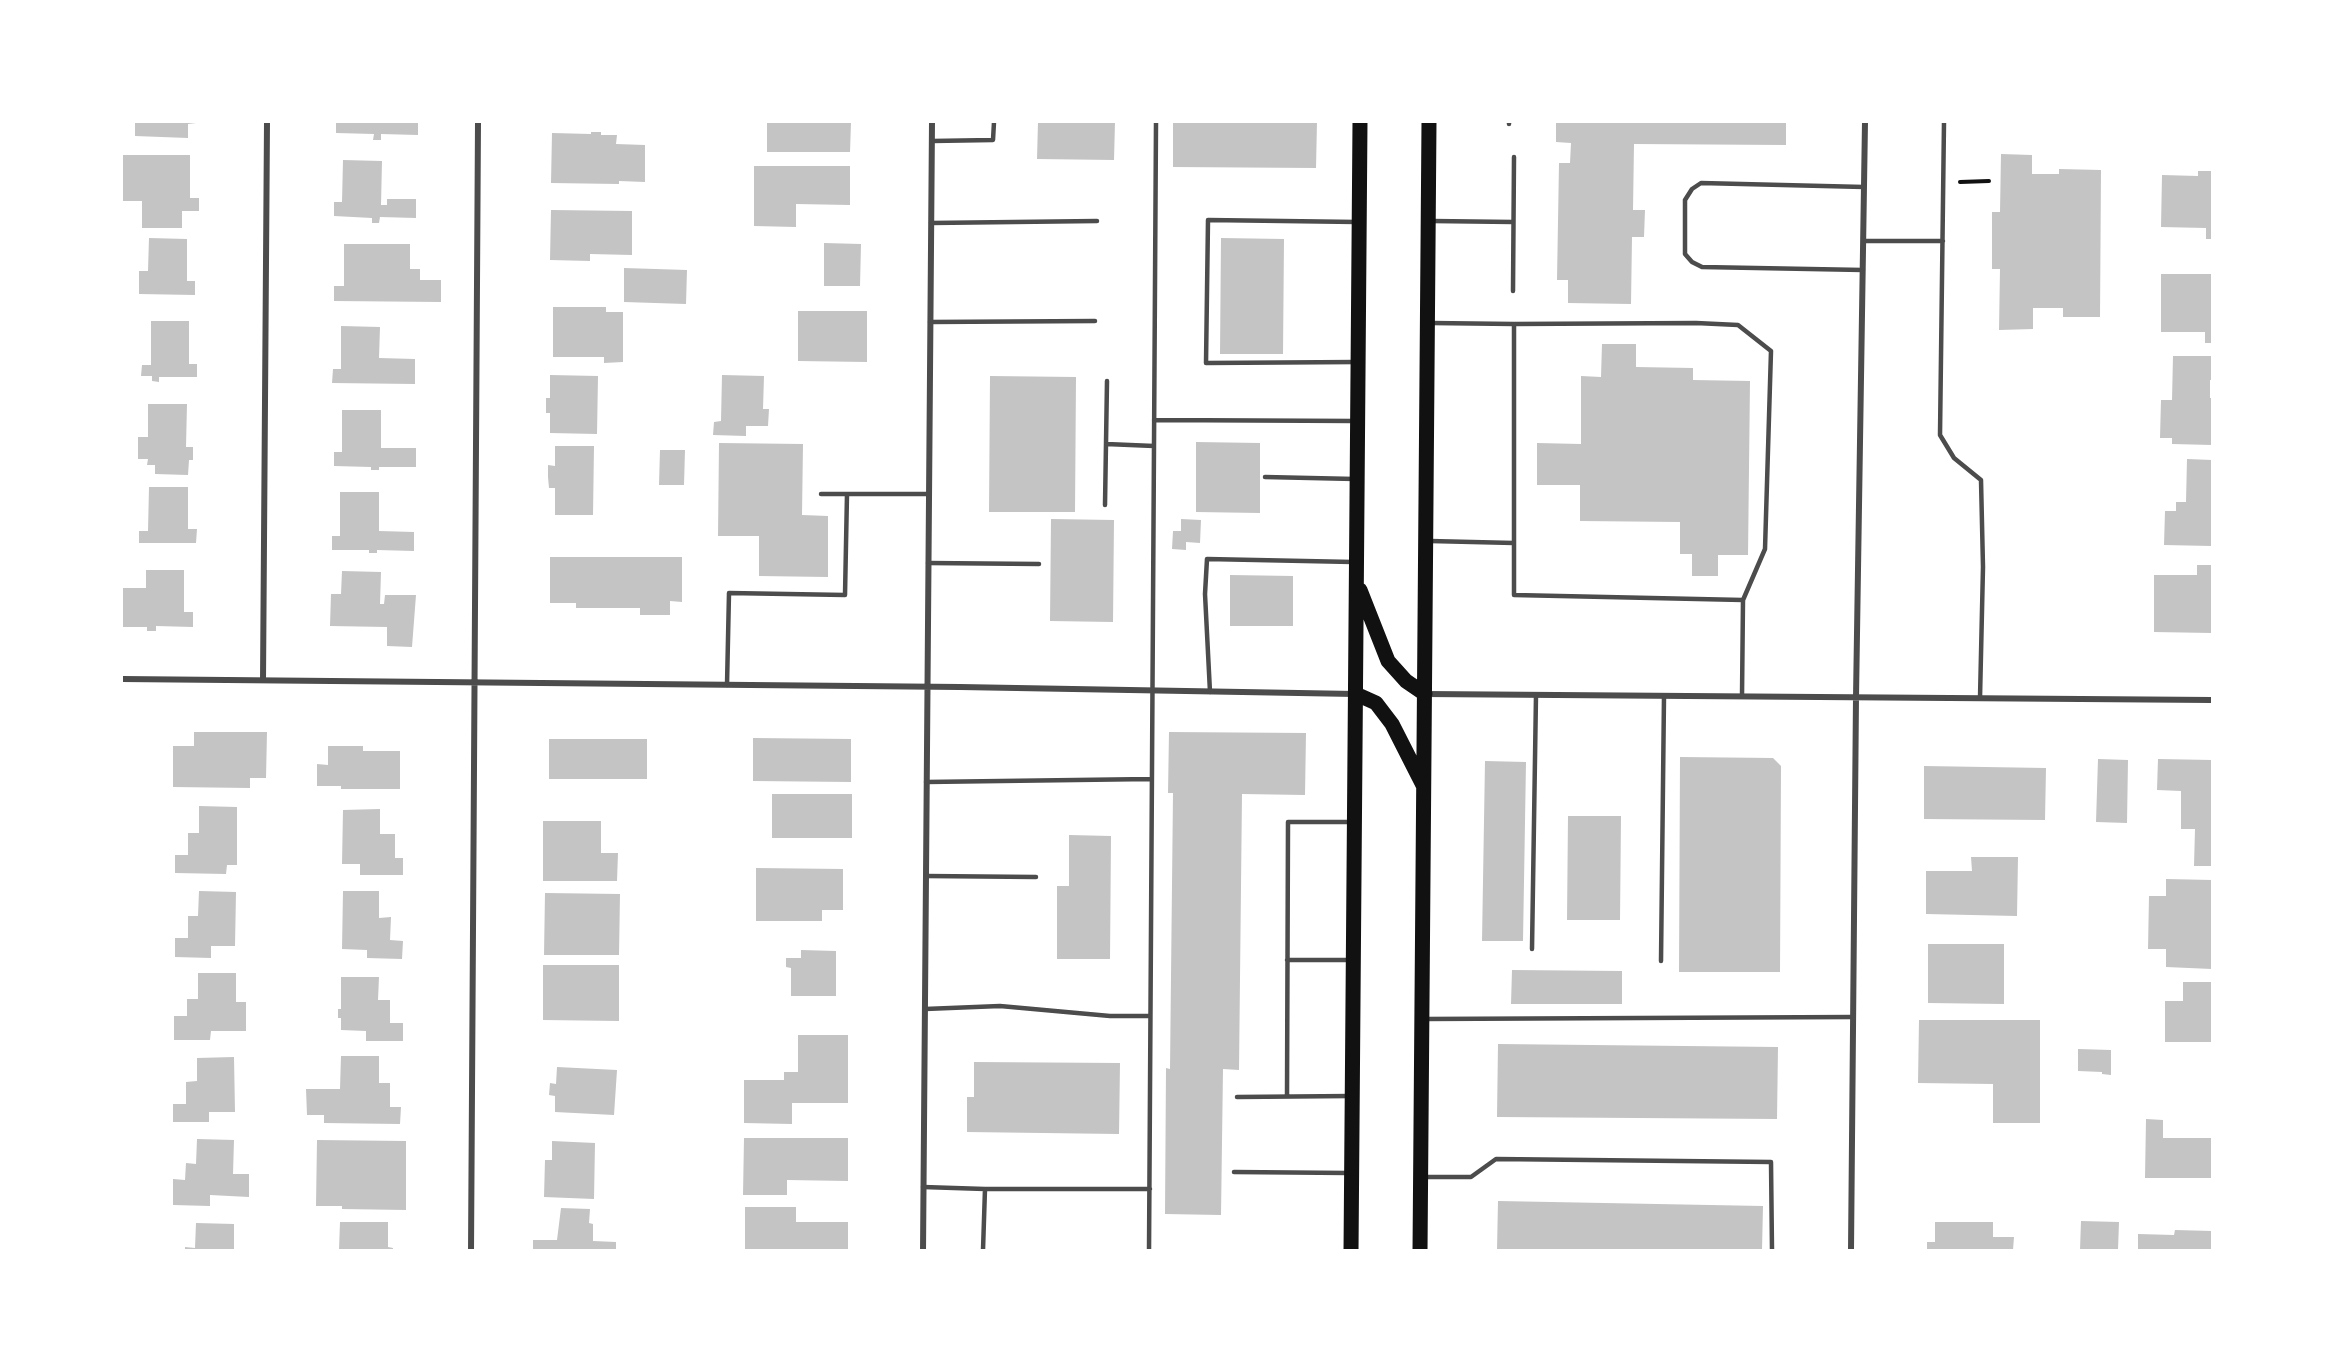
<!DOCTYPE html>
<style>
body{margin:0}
#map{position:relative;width:2334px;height:1372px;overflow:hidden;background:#fff;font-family:"Zilla Slab",serif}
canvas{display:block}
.frame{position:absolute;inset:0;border:123px solid #fff;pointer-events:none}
</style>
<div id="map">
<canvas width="2334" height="1372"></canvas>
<div class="frame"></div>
</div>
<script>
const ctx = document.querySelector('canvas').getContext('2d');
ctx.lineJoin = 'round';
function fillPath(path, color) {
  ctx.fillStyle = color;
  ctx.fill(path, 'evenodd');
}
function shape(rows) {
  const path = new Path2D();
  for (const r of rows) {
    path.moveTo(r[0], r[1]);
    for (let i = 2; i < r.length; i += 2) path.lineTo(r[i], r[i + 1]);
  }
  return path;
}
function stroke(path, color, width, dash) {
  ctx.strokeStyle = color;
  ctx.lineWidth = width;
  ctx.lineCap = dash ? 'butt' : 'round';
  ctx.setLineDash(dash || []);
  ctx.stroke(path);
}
fillPath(shape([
 [135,122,196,122,196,123,188,124,188,138,135,136],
 [336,122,418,122,418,135,381,134,381,140,373,140,374,134,336,133],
 [767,122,851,122,850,152,767,152],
 [1038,122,1115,122,1114,160,1037,159],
 [1173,122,1317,122,1316,168,1173,167],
 [1556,122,1786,122,1786,145,1634,144,1633,210,1645,210,1644,237,1632,237,1631,304,1568,303,1568,280,1557,280,1559,163,1570,163,1571,143,1556,142],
 [591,132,601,132,601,135,617,135,616,144,645,145,645,182,619,181,619,184,551,183,552,133,591,134],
 [2001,154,2032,155,2032,174,2059,174,2059,169,2101,170,2100,317,2063,317,2063,308,2033,308,2033,329,1999,330,2000,269,1992,269,1992,212,2000,212],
 [122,155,190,155,190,198,199,198,199,211,182,211,182,228,142,228,142,201,122,201],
 [343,160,382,161,381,205,387,205,387,199,416,199,416,218,380,217,379,223,372,223,372,218,334,216,334,202,342,202],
 [754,166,850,166,850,205,796,204,796,227,754,226],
 [2198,171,2212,171,2212,239,2206,239,2206,228,2161,227,2162,175,2198,176],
 [551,210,632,211,632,255,590,254,590,261,550,260],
 [149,238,187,239,187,281,195,281,195,295,139,294,139,271,148,271],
 [1221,238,1284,239,1283,354,1220,354],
 [824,243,861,244,860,286,824,286],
 [344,244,410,244,410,269,420,269,420,280,441,280,441,302,334,301,334,286,344,286],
 [624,268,687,270,686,304,624,302],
 [2161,274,2212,274,2212,343,2205,343,2205,332,2161,332],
 [553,307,606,307,606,312,623,312,623,362,604,363,604,357,553,357],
 [798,311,867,311,867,362,798,361],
 [151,321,189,321,189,364,197,364,197,377,159,377,159,382,152,381,152,376,141,376,142,365,151,365],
 [341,326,380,327,379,358,415,359,415,384,332,383,333,369,341,369],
 [1602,344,1636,344,1636,367,1693,368,1693,380,1750,381,1748,555,1718,555,1718,576,1692,576,1692,554,1680,554,1680,522,1580,521,1580,485,1537,485,1537,443,1581,444,1581,376,1601,377],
 [2173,356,2212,356,2212,380,2210,380,2210,398,2212,398,2212,445,2172,444,2172,438,2160,438,2161,400,2172,400],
 [550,375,598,376,597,434,550,433,550,413,546,413,546,398,550,398],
 [722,375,764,376,763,409,769,409,768,426,746,426,746,436,713,435,714,422,721,421],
 [990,376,1076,377,1075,512,989,512],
 [148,404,187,404,186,447,193,447,193,460,189,460,188,475,155,474,155,465,147,465,148,459,138,459,138,437,148,437],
 [342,410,381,410,381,448,416,448,416,467,379,467,379,470,371,470,371,467,334,466,334,452,342,452],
 [1196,442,1260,443,1260,513,1196,512],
 [719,443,803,444,802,515,828,516,828,577,759,576,759,536,718,536],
 [555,446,594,446,593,515,555,515,555,488,549,488,548,477,548,465,555,466],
 [660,450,685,450,684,485,659,485],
 [2187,459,2212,460,2212,546,2164,545,2165,511,2176,511,2176,502,2186,502],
 [149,487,188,487,188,529,197,529,196,543,139,543,139,531,148,531],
 [340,492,379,492,379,531,414,532,414,551,377,550,377,553,369,553,369,550,332,550,332,536,340,536],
 [1051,519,1114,520,1113,622,1050,621],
 [1181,519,1201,520,1200,543,1186,542,1186,550,1172,549,1173,531,1181,531],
 [550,557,682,557,682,602,670,601,670,615,640,615,640,608,576,608,576,603,550,603],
 [2197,565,2211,565,2212,633,2154,632,2154,575,2197,575],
 [146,570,184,570,184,612,193,612,193,627,156,626,156,631,147,631,147,627,122,627,122,588,146,588],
 [342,571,381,572,380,604,384,604,385,595,416,595,412,647,387,646,387,627,330,626,331,594,341,594],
 [1230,575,1293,576,1293,626,1230,626],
 [194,732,267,732,266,778,250,778,250,788,173,787,173,746,194,746],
 [1169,732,1306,733,1305,795,1242,794,1239,1070,1223,1069,1221,1215,1165,1214,1166,1068,1170,1069,1173,793,1168,793],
 [753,738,851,739,851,782,753,781],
 [549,739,647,739,647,779,549,779],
 [328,746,363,746,363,751,400,751,400,789,341,789,341,786,317,786,317,764,328,765],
 [1680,757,1773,758,1781,766,1780,972,1679,972],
 [2098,759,2128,760,2127,823,2096,822],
 [2158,759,2212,760,2212,866,2194,866,2195,829,2181,829,2181,791,2157,790],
 [1485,761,1526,762,1523,941,1482,941],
 [1924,766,2046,768,2045,820,1924,819],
 [772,794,852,794,852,838,772,838],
 [199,806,237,807,237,865,227,865,226,874,175,873,175,855,188,855,188,833,199,833],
 [380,809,380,834,395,834,395,858,403,858,403,875,360,875,360,864,342,864,343,810],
 [1568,816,1621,816,1620,920,1567,920],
 [543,821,601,821,601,853,618,853,617,881,543,881],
 [1069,835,1111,836,1110,959,1057,959,1057,886,1069,886],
 [1971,857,2018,857,2017,916,1926,914,1926,871,1972,871],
 [756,868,843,869,843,910,822,910,822,921,756,921],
 [2166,879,2212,880,2212,969,2166,967,2166,949,2148,949,2149,896,2166,896],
 [199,891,236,892,235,946,211,946,211,958,175,957,175,938,188,938,188,916,198,916],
 [343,891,379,891,379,918,391,917,390,940,403,941,402,959,367,958,367,950,342,949],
 [545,893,620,894,619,955,544,955],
 [1928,944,2004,944,2004,1004,1928,1003],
 [801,950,836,951,836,996,791,996,791,968,786,967,786,958,801,958],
 [543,965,619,965,619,1021,543,1020],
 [1512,970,1622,971,1622,1004,1511,1004],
 [198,973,236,973,236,1002,246,1002,246,1031,211,1031,210,1040,174,1040,174,1016,187,1016,187,999,198,999],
 [341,977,379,977,378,1000,390,1000,390,1023,403,1023,403,1041,366,1041,366,1031,341,1030,341,1018,338,1018,338,1009,341,1009],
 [2183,982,2212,982,2212,1042,2165,1042,2165,1001,2183,1001],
 [1919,1020,2040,1020,2040,1123,1993,1123,1993,1084,1918,1083],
 [798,1035,848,1035,848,1103,792,1103,792,1124,744,1123,744,1080,784,1080,784,1072,798,1072],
 [1498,1044,1778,1047,1777,1119,1497,1117],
 [2078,1049,2111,1050,2111,1075,2102,1074,2102,1072,2078,1071],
 [341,1056,379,1056,379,1083,390,1083,390,1107,401,1107,400,1124,324,1123,324,1115,307,1115,306,1089,340,1089],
 [234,1057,235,1112,209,1112,209,1122,173,1122,173,1104,186,1104,186,1082,197,1081,197,1058],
 [974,1062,1120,1063,1119,1134,967,1132,967,1097,974,1097],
 [557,1067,617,1070,614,1115,555,1112,555,1096,549,1095,550,1083,556,1084],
 [2146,1119,2163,1120,2163,1138,2212,1138,2212,1178,2145,1178],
 [744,1138,848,1138,848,1181,787,1180,787,1195,743,1195],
 [197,1139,234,1140,233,1174,249,1174,249,1197,210,1195,210,1206,173,1205,173,1179,185,1180,186,1163,196,1164],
 [317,1140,406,1141,406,1210,342,1209,342,1206,316,1206],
 [552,1141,595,1143,594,1199,544,1197,545,1160,552,1160],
 [1498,1201,1763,1206,1762,1250,1497,1250],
 [745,1207,796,1207,796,1222,848,1222,848,1250,745,1250],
 [561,1208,590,1209,589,1223,593,1224,593,1241,616,1242,616,1250,533,1250,533,1240,557,1240],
 [2081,1221,2119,1222,2118,1250,2080,1250],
 [340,1222,388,1222,388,1247,393,1248,393,1250,339,1250],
 [1935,1222,1993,1222,1993,1237,2014,1237,2013,1250,1927,1250,1927,1242,1935,1242],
 [196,1223,234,1224,234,1250,185,1250,185,1247,195,1248],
 [2175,1230,2212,1231,2212,1250,2138,1250,2138,1234,2174,1235]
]), '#c4c4c4');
stroke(shape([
 [1960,182,1989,181]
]), '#111', 4);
stroke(shape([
 [1944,122,1940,435,1954,458,1981,480,1983,567,1980,698],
 [1509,124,1509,122],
 [932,141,993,140,994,122],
 [1432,221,1513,222],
 [931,223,1097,221],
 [1863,241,1943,241],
 [1863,270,1702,267,1692,262,1685,254,1685,200,1692,189,1701,183,1864,187],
 [1513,291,1514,157],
 [930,322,1095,321],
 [1431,323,1514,324,1514,595,1743,600],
 [1514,324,1696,323,1738,325,1771,351,1765,549,1743,600,1742,696],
 [1357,362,1206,363,1208,220,1357,222],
 [1154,420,1355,421],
 [1106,444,1154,446],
 [1265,477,1355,479],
 [821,494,929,494],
 [1105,505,1107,381],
 [1430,541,1514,543],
 [928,563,1039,564],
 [727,685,729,593,845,595,847,494],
 [1210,692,1205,594,1207,559,1353,562],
 [926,782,1151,779],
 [926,876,1036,877],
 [1532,949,1536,695],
 [1287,960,1351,960],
 [1661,961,1664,696],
 [925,1009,1000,1006,1110,1016,1150,1016],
 [1425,1019,1853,1017],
 [1287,1096,1288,822,1352,822],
 [1237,1097,1351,1096],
 [1234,1172,1348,1173],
 [1424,1177,1471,1177,1496,1159,1771,1162,1772,1250],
 [923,1187,985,1189,983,1250],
 [985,1189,1150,1189],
 [1149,1250,1156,122]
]), '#4c4c4c', 4.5);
stroke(shape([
 [122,679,960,687,1355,694],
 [263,680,267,122],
 [1425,694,2212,700],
 [471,1250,478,122],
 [923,1250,932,122],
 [1851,1250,1856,697,1865,122]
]), '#4c4c4c', 6);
stroke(shape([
 [1360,590,1388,661,1406,681,1425,694],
 [1356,694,1376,703,1392,724,1423,785],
 [1351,1250,1360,122],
 [1420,1250,1429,122]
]), '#111', 15);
</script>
